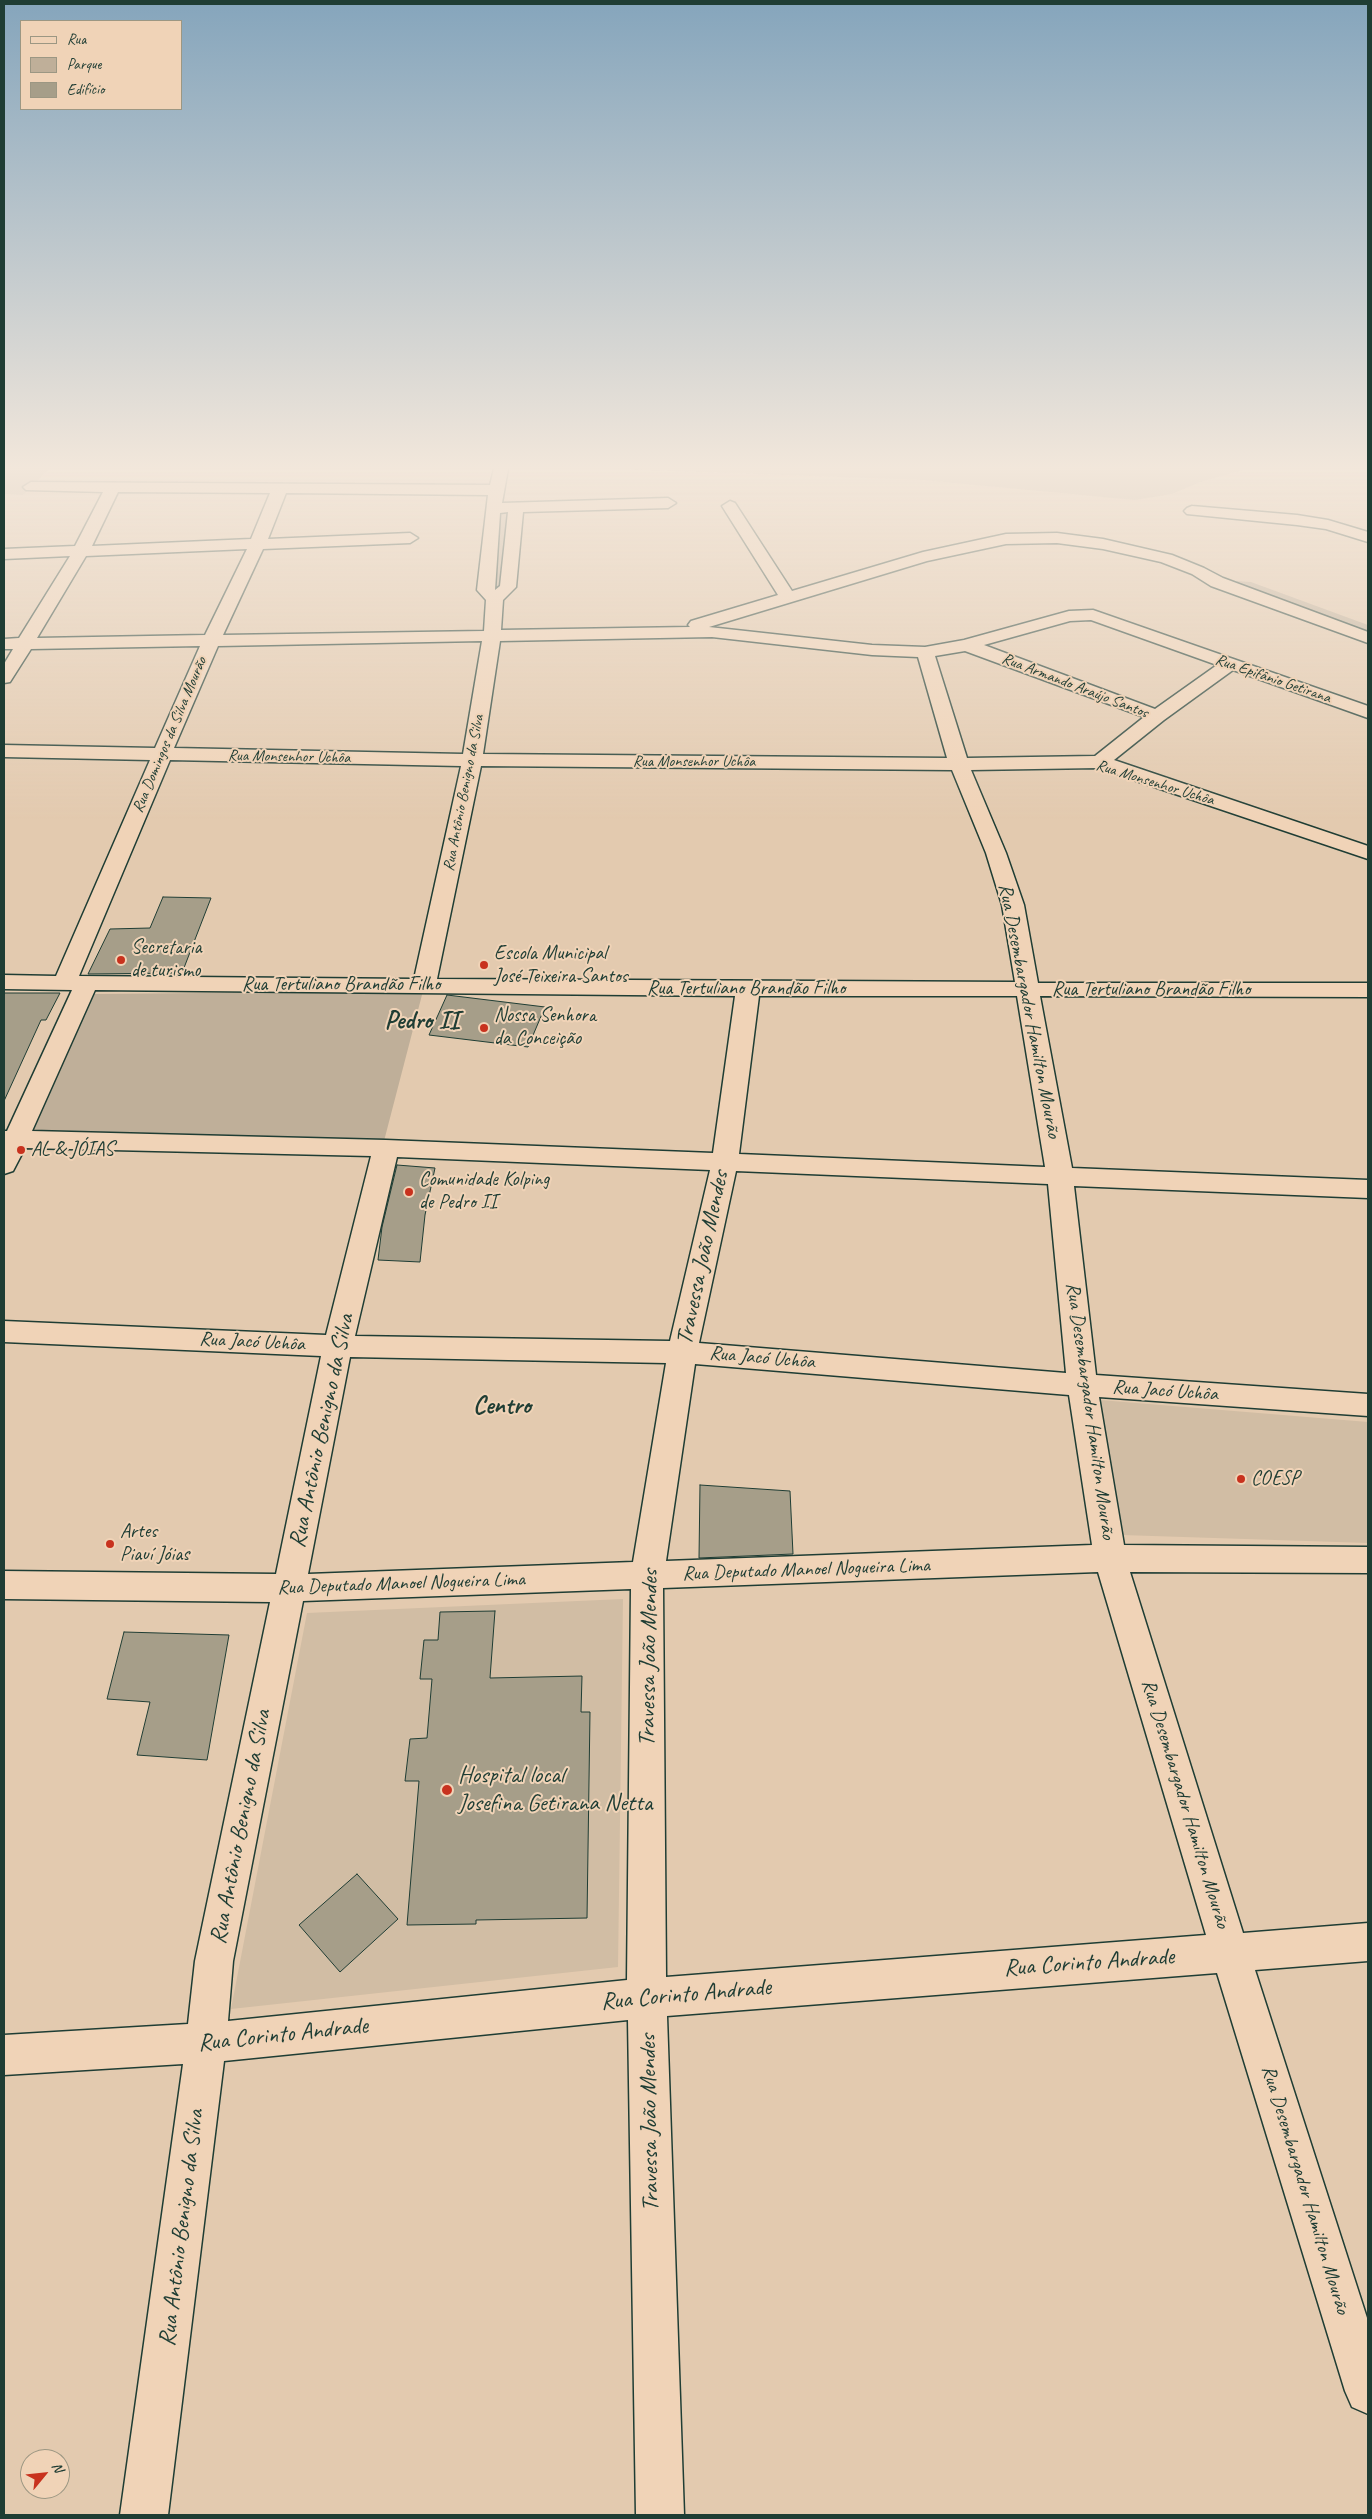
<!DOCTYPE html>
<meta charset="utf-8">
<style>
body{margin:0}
#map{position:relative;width:1372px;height:2519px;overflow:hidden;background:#e3caaf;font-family:Caveat,sans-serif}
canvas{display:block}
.frame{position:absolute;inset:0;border:5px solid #1f3d34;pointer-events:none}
.legend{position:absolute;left:20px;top:20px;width:162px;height:90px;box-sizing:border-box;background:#f0d3b7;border:1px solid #9c9783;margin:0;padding:6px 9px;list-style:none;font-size:15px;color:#1f3d34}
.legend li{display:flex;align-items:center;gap:10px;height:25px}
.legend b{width:25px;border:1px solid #9c9783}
.north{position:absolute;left:20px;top:2449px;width:50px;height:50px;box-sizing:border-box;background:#f0d3b7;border:1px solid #9c9783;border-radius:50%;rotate:62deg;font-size:14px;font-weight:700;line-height:20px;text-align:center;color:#1f3d34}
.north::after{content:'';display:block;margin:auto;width:18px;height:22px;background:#c8321e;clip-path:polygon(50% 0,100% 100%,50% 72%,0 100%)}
</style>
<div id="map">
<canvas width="1372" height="2519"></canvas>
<div class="frame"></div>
<ul class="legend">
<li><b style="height:6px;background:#f0d3b7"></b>Rua</li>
<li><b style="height:14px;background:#bfaf99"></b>Parque</li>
<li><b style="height:14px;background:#a69e89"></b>Edifício</li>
</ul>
<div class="north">N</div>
</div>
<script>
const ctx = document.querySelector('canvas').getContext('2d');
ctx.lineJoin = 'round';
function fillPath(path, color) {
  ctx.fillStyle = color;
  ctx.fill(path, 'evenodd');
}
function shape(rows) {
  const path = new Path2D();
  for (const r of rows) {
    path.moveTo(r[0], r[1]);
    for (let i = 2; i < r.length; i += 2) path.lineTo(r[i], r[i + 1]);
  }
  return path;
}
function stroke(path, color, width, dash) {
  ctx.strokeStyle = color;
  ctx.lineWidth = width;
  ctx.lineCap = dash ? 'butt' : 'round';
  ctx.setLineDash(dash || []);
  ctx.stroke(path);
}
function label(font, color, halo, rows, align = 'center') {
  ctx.font = font + ' Caveat,sans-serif';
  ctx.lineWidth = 4;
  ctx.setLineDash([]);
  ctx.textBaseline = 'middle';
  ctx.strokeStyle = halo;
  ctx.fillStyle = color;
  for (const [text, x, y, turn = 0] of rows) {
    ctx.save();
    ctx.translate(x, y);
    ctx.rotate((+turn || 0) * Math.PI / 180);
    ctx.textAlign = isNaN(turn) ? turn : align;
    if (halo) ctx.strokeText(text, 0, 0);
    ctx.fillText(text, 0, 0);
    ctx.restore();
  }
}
fillPath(shape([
 [1100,1400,1368,1422,1368,1543,1122,1535],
 [623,1599,618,1967,231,2009,307,1613]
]), '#d1bda4');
fillPath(shape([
 [4,469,49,469,23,495,4,494],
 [619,469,1246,469,1198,483,1172,494,1135,500,922,480],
 [514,509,503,589,489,590,497,510],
 [1237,581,1251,582,1368,625,1368,633,1246,588,1237,584],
 [423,991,384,1141,30,1132,92,994]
]), '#bfaf99');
const building = shape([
 [163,897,211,898,182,973,88,974,110,929,150,928,163,897],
 [4,993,60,993,46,1020,41,1020,4,1101,4,993],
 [447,995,545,1007,528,1047,429,1035,447,995],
 [397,1165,435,1168,425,1215,420,1262,378,1260,382,1227,397,1165],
 [700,1485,790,1491,793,1554,699,1558,700,1485],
 [495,1611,490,1678,582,1676,581,1712,590,1712,587,1918,476,1920,476,1924,407,1925,419,1781,405,1781,410,1739,427,1738,432,1679,420,1679,424,1640,438,1640,440,1612,495,1611],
 [124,1632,229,1635,207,1760,137,1755,150,1702,107,1699,124,1632],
 [357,1874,398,1919,340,1972,299,1925,357,1874]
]);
fillPath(building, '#a69e89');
stroke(building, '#1f3d34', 1);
const minor = shape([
 [494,469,508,469,502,503,668,498,676,503,668,508,523,512,516,587,503,600,501,630,690,627,688,625,691,621,778,595,722,506,730,501,735,503,792,591,923,552,1006,534,1057,533,1103,539,1172,555,1204,568,1223,578,1368,632,1368,643,1211,586,1192,574,1161,562,1103,549,1057,543,1006,544,927,561,709,627,872,645,925,647,964,640,1069,611,1093,610,1368,706,1368,718,1233,670,1164,720,1114,760,1368,846,1368,859,1098,768,971,770,1006,853,1024,905,1038,983,1368,983,1368,997,1040,996,1072,1168,1368,1180,1368,1198,1074,1186,1096,1375,1368,1394,1368,1416,1099,1397,1124,1545,1368,1547,1368,1573,1130,1572,1243,1933,1368,1923,1368,1961,1255,1970,1368,2321,1368,2414,1352,2407,1345,2391,1217,1973,667,2016,684,2515,636,2515,628,2020,224,2061,168,2515,120,2515,183,2064,4,2075,4,2035,188,2024,195,1961,270,1602,4,1599,4,1571,276,1574,321,1356,4,1342,4,1321,326,1335,371,1156,25,1148,13,1171,4,1174,4,1131,7,1131,72,990,4,989,4,975,56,976,150,760,4,757,4,745,155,748,200,646,31,649,10,682,4,683,4,664,13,649,4,649,4,639,19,638,70,556,4,559,4,549,75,546,103,492,26,490,23,487,31,482,490,485,494,469],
 [118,492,270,493,251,539,92,546,118,492],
 [286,493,488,495,477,590,486,600,484,631,223,635,263,549,410,543,418,538,410,533,268,539,286,493],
 [508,512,500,586,495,590,500,513,508,512],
 [247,549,205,635,37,638,86,556,247,549],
 [1091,620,1217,665,1155,709,984,645,1070,621,1091,620],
 [712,637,872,655,918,657,947,758,483,754,500,641,712,637],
 [482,641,463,754,174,748,218,646,482,641],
 [965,651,1144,717,1095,756,967,758,935,656,965,651],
 [170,760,461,766,414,979,79,976,170,760],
 [481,766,952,770,986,853,1002,905,1015,982,437,979,481,766],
 [95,990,735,996,713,1153,386,1140,32,1131,95,990],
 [759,996,1017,996,1045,1167,739,1154,759,996],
 [397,1157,710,1170,670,1341,355,1336,397,1157],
 [736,1171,1048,1184,1066,1373,699,1343,736,1171],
 [350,1357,666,1363,633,1562,308,1574,350,1357],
 [695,1364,1069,1395,1092,1545,666,1561,695,1364],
 [1098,1572,1206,1935,666,1977,663,1588,1098,1572],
 [631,1589,627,1980,228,2021,233,1961,303,1601,631,1589],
 [1192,506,1297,515,1328,520,1368,532,1368,542,1326,529,1297,525,1187,514,1184,511,1187,508,1192,506]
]);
stroke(minor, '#1f3d34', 3);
fillPath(minor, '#f0d3b7');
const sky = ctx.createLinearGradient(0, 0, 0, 821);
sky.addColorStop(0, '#85a5bc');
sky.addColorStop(0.57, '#f2e7db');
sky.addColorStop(1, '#f2e7db00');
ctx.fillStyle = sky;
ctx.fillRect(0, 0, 1372, 821);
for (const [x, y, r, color] of [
 [121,960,5,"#c8321e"],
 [484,965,5,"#c8321e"],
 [484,1028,5,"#c8321e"],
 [21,1150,5,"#c8321e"],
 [409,1192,5,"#c8321e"],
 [1241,1479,5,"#c8321e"],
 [110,1544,5,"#c8321e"],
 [447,1790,6,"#c8321e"]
]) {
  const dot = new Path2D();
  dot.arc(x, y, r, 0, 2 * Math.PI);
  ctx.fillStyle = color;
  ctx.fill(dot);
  stroke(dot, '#f0d3b7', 2);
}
label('16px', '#1f3d34', '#f0d3b7', [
 ["Rua Epifânio Getirana",1273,679,19],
 ["Rua Armando Araújo Santos",1075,686,21],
 ["Rua Domingos da Silva Mourão",170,735,-67],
 ["Rua Monsenhor Uchôa",289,757,1],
 ["Rua Monsenhor Uchôa",694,762],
 ["Rua Monsenhor Uchôa",1155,783,17],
 ["Rua Antônio Benigno da Silva",464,793,-79]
]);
label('20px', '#1f3d34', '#f0d3b7', [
 ["Secretaria",131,948],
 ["de turismo",131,971],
 ["Escola Municipal",494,954],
 ["José Teixeira Santos",494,977],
 ["Nossa Senhora",494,1016],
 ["da Conceição",494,1039],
 ["AL & JÓIAS",31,1150],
 ["Comunidade Kolping",419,1180],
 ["de Pedro II",419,1203],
 ["COESP",1251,1479],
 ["Artes",120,1532],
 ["Piauí Jóias",120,1555]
], 'left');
label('20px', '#1f3d34', '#f0d3b7', [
 ["Rua Tertuliano Brandão Filho",341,985],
 ["Rua Tertuliano Brandão Filho",746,989],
 ["Rua Tertuliano Brandão Filho",1151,990],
 ["Rua Desembargador Hamilton Mourão",1029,1011,79],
 ["Rua Jacó Uchôa",252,1342,3],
 ["Rua Jacó Uchôa",762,1358,5],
 ["Rua Jacó Uchôa",1165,1391,4],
 ["Rua Desembargador Hamilton Mourão",1090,1411,82],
 ["Rua Deputado Manoel Nogueira Lima",806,1570,-2],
 ["Rua Deputado Manoel Nogueira Lima",401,1584,-2],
 ["Rua Desembargador Hamilton Mourão",1185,1804,73],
 ["Rua Desembargador Hamilton Mourão",1305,2190,73]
]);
label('24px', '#1f3d34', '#f0d3b7', [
 ["Travessa João Mendes",703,1258,-78],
 ["Rua Antônio Benigno da Silva",322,1431,-78],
 ["Travessa João Mendes",649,1658,-89],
 ["Rua Antônio Benigno da Silva",241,1827,-79],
 ["Rua Corinto Andrade",1089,1963,-4],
 ["Rua Corinto Andrade",686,1995,-5],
 ["Rua Corinto Andrade",283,2035,-6],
 ["Travessa João Mendes",650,2123,-91],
 ["Rua Antônio Benigno da Silva",182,2228,-83]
]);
label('24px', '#1f3d34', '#f0d3b7', [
 ["Hospital local",458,1776],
 ["Josefina Getirana Netta",458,1804]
], 'left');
label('bold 25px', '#1f3d34', '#f0d3b7', [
 ["Pedro II",422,1021],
 ["Centro",502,1406]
]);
</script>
